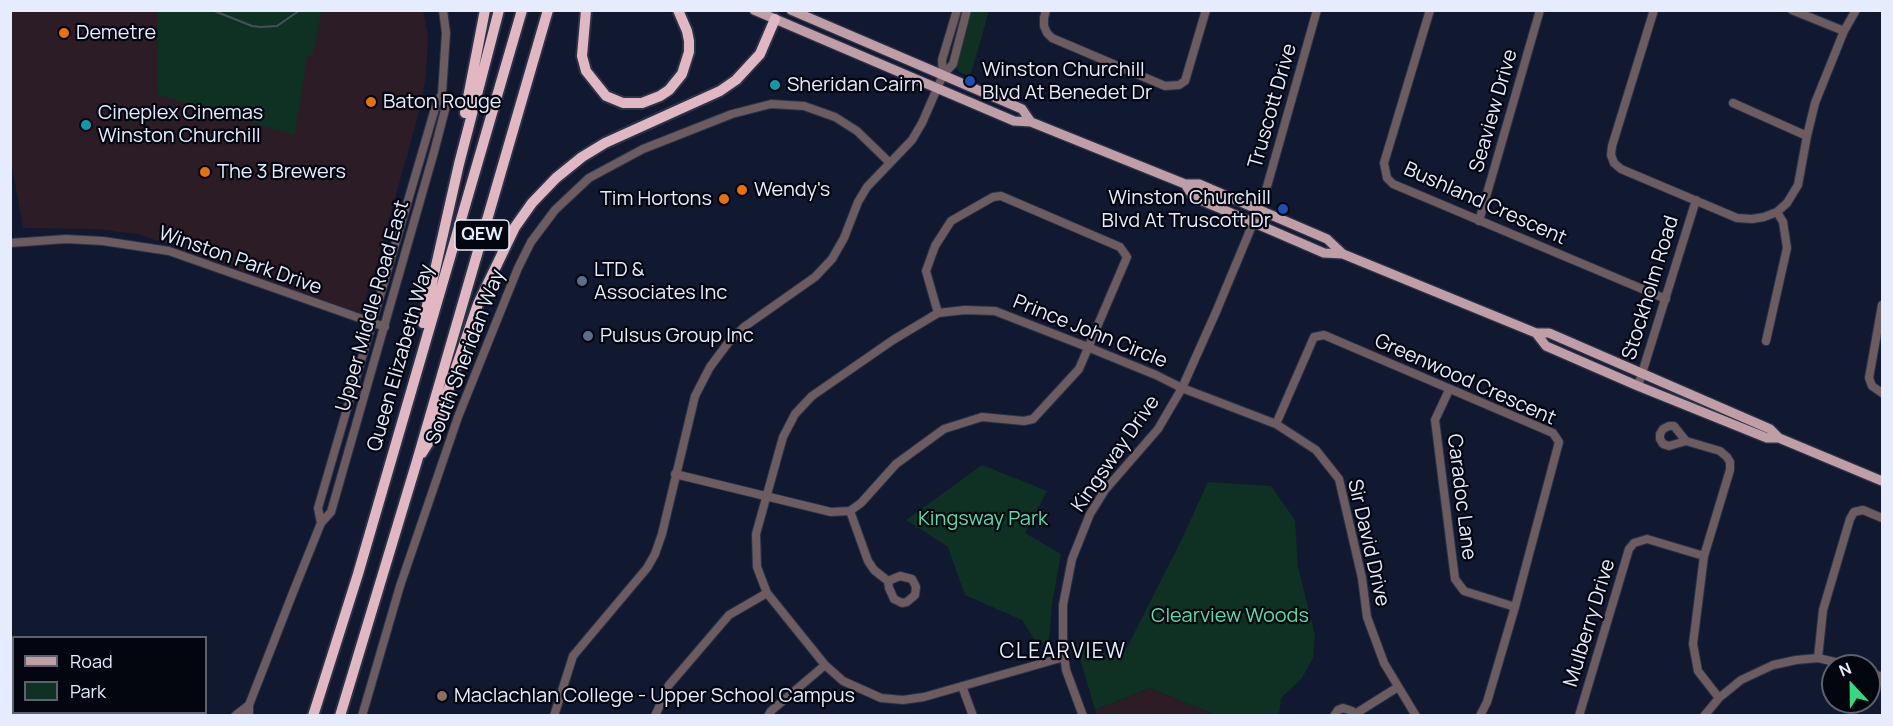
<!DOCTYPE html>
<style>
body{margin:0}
#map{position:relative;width:1893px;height:726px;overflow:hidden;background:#111931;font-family:Manrope,sans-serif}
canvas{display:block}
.frame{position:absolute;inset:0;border:12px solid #e5ecfd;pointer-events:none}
.legend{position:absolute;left:12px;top:636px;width:195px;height:78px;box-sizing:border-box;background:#03050f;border:2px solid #5d616e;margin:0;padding:8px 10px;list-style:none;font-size:18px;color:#e5ecfd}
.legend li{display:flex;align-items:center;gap:12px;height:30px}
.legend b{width:30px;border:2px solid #5d616e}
.north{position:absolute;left:1821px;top:654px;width:60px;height:60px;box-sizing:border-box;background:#03050f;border:2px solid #5d616e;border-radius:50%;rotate:338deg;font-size:16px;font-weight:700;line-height:24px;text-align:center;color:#e5ecfd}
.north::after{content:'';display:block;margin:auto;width:21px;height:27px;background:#36d880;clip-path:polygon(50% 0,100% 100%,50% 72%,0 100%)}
</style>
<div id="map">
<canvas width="1893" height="726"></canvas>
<div class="frame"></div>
<ul class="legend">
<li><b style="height:8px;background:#c09ea6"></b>Road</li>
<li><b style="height:16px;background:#0e3123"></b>Park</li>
</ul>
<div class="north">N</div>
</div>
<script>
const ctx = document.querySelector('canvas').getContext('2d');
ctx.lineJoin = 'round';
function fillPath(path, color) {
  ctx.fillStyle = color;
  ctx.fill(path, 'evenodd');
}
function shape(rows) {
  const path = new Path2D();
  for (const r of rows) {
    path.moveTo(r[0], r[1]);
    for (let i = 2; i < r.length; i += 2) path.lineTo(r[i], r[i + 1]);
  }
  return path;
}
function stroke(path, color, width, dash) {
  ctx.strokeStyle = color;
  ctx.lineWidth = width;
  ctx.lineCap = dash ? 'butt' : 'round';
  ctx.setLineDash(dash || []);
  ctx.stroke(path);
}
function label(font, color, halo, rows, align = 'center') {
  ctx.font = font + ' Manrope,sans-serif';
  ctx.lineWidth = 4.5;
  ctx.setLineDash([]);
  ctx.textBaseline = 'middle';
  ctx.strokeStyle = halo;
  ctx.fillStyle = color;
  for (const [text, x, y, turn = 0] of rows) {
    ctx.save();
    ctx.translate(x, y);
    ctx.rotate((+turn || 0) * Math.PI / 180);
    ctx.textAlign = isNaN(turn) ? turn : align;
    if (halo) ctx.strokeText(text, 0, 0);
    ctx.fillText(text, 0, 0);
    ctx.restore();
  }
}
fillPath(shape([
 [10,11,423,11,428,35,426,75,421,105,376,266,361,313,138,234,96,229,23,228,11,160]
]), '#2c1c26');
fillPath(shape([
 [1150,688,1215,715,1098,716,1095,710]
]), '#2c1c25');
fillPath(shape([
 [158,11,320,11,321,13,313,56,307,56,295,135,158,95],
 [971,11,989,11,970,77,958,71,956,65],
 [982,465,1047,491,1025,533,1061,554,1052,604,1049,640,1038,645,1022,620,965,595,948,547,906,520],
 [1208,482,1271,486,1295,520,1298,567,1315,635,1313,658,1302,678,1281,698,1279,715,1215,715,1150,688,1095,710,1076,644,1121,659,1181,541]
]), '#0e3123');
stroke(shape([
 [212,10,252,26,260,27,277,26,300,10]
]), '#46515a', 2);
const minor = shape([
 [1046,10,1044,18,1044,26,1047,33,1052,38,1165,86,1179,85,1185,81,1206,10],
 [1430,10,1384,163,1387,178,1393,184,1666,299],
 [1654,10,1612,146,1611,155,1614,163,1621,169,1737,218,1752,219,1764,217,1777,212,1787,203,1798,185,1807,136,1815,103,1844,31,1856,10],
 [1792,10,1844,31],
 [943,75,942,60,957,10],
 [1733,103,1807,136],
 [1479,221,1540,10],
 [10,243,66,239,103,241,169,251,385,327],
 [1882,305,1869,378,1872,386,1882,393],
 [1766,341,1787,248,1783,222,1777,212],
 [1638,386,1696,200],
 [1449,390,1435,420,1455,579,1464,591,1515,607],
 [1276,424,1314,337,1324,335,1553,433,1559,442,1515,607,1487,702,1480,716],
 [1686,441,1669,446,1663,444,1660,439,1660,434,1663,429,1669,426,1674,426,1686,441,1720,451,1727,457,1730,462,1730,470,1704,556,1693,644,1698,671,1719,698],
 [675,474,831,512,850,511,861,503,896,464,944,429,982,417,1024,421,1033,419,1079,369,1127,257,1120,247,1001,196,993,197,951,221,935,246,926,271,938,313],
 [850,511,868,561,874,570,888,581],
 [321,523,318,508,436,105,442,94],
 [900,576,912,579,916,587,915,595,907,602,902,603,894,599,889,588,888,581,900,576],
 [1064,657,924,697,903,700,881,698,843,681,825,665,767,593,757,567,756,534,783,437,795,414,812,396,893,340,938,313,965,310,995,311,1090,348,1156,375,1182,388,1276,424,1316,450,1339,479,1362,578,1367,617,1384,663,1416,716],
 [1818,658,1823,610,1850,519,1854,512,1863,510,1882,518],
 [1869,672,1882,677],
 [10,675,14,677],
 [962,686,973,716],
 [93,712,101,716],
 [1355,714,1398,687],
 [235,716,249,705],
 [249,716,249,705,294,590,321,523,331,512,434,152,446,106,442,94,446,33,443,10],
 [362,716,400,586,458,417,518,268,531,242,555,210,589,178,643,149,732,114,771,104,804,106,835,117,857,131,889,162],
 [554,716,573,656,647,568,655,554,662,534,695,396,710,367,728,343,744,327,815,277,832,259,844,238,858,202,867,187,912,140,922,123,943,75,953,64,967,10],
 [655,716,669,685,729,615,767,593],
 [768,716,771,711,825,665],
 [1083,716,1066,670,1063,648,1063,605,1072,559,1090,514,1105,490,1158,429,1182,388,1216,312,1264,197,1317,10],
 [1334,716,1338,710,1343,708,1352,711,1356,716],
 [1579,716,1629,549,1634,543,1647,539,1704,556],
 [1704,716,1719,698,1741,680,1773,665,1796,660,1818,658,1852,666]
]);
const major = shape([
 [754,10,1014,121,1031,122,1185,184,1199,184,1327,239,1343,254],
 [791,10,1022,109,1031,122],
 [1185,184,1193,197,1243,218,1324,253,1343,254,1536,333,1549,333,1770,429,1779,438],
 [1536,333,1546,346,1638,386,1767,438,1779,438,1882,481]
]);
const highway = shape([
 [586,10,582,56,586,71,606,96,623,103,642,103,660,96,669,90,682,74,689,52,689,41,687,31,678,10],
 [465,113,485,10],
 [423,323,459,164,499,10],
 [422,453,432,437,478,304,515,227,532,203,556,178,582,157,605,143,720,91,736,80,760,54,775,19],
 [313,716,358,574,522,10],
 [340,716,417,461,548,10]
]);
stroke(minor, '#2a3249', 10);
stroke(major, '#2a3249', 12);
stroke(highway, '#2a3249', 14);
stroke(minor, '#6c5c5f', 8);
stroke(major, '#c09ea6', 9);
stroke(highway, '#e1b8c2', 10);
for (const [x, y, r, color] of [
 [64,33,6,"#e8710a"],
 [970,81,6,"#1a4fb4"],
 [775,85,6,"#0f9aa8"],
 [371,102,6,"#e8710a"],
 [86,125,6,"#0f9aa8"],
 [205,172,6,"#e8710a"],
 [742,190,6,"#e8710a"],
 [724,199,6,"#e8710a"],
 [1283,209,6,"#1a4fb4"],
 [582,281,6,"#5c6f8a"],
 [588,336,6,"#5c6f8a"],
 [442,696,6,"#8d6e63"]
]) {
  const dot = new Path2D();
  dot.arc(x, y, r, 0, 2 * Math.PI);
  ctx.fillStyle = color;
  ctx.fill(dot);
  stroke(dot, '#03050f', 2);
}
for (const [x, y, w] of [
 [482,235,54]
]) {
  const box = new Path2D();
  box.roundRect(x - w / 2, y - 15, w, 30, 4.5);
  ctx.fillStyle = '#03050f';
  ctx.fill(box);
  stroke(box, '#e5ecfd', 1.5);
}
label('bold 18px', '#e5ecfd', null, [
 ["QEW",482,235]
]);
label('20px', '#e5ecfd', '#03050f', [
 ["Demetre",76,33],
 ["Winston Churchill",982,70],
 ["Blvd At Benedet Dr",982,93],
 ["Sheridan Cairn",787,85],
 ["Baton Rouge",383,102],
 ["Cineplex Cinemas",98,113],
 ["Winston Churchill",98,136],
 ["The 3 Brewers",217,172],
 ["Wendy's",754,190],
 ["Winston Churchill",1271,198,"right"],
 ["Blvd At Truscott Dr",1271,221,"right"],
 ["Tim Hortons",712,199,"right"],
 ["LTD &",594,270],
 ["Associates Inc",594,293],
 ["Pulsus Group Inc",600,336],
 ["Maclachlan College - Upper School Campus",454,696]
], 'left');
label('20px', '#e5ecfd', '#03050f', [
 ["Truscott Drive",1273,106,-74],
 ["Seaview Drive",1494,111,-74],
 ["Bushland Crescent",1485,204,24],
 ["Winston Park Drive",240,261,19],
 ["Stockholm Road",1651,288,-73],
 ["Upper Middle Road East",373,306,-74],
 ["Prince John Circle",1090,332,22],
 ["South Sheridan Way",466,357,-69],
 ["Queen Elizabeth Way",401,358,-74],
 ["Greenwood Crescent",1465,380,24],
 ["Kingsway Drive",1116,454,-55],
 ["Caradoc Lane",1461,497,83],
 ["Sir David Drive",1368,543,77],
 ["Mulberry Drive",1590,623,-73]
]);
label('20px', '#50e1aa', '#03050f', [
 ["Kingsway Park",983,519],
 ["Clearview Woods",1230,616]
]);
ctx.letterSpacing = '1.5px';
label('21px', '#e5ecfd', '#03050f', [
 ["CLEARVIEW",1063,652]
]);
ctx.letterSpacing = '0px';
</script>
